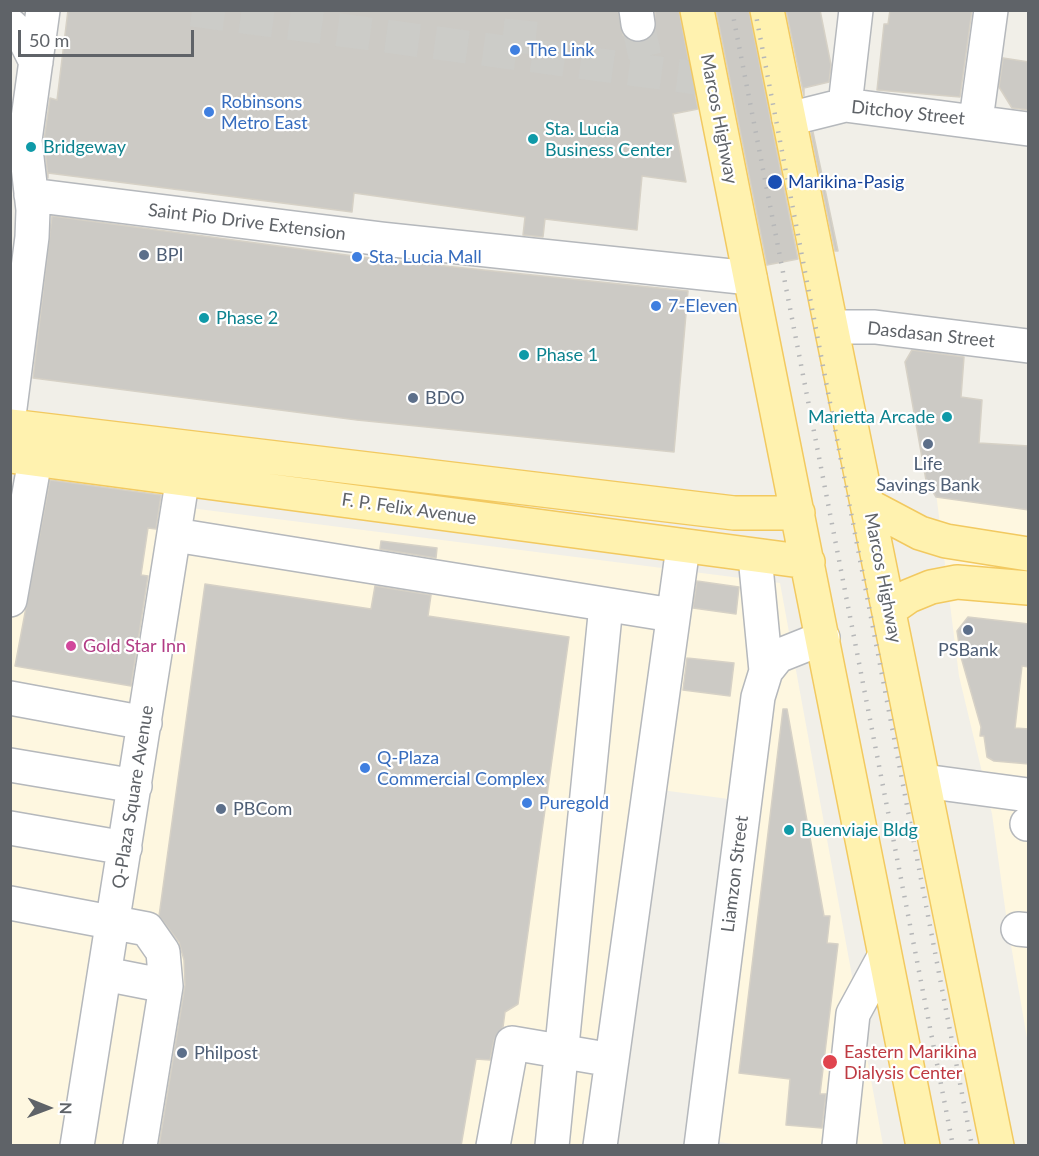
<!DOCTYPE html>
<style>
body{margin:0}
#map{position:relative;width:1039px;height:1156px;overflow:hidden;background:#f1efe8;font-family:Lato,sans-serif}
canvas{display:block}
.frame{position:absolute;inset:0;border:12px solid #5f6368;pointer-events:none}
.north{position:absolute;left:18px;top:1078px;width:60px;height:60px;-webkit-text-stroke:4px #fff;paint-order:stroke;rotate:91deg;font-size:16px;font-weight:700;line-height:24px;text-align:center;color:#5f6368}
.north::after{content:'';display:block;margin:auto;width:21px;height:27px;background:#5f6368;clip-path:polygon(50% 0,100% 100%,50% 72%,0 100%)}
.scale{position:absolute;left:18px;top:30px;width:176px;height:27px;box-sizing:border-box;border:3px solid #5f6368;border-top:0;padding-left:8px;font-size:18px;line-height:21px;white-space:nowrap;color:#5f6368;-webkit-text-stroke:4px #fff;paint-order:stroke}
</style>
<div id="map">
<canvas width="1039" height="1156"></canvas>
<div class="frame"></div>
<div class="north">N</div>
<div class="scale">50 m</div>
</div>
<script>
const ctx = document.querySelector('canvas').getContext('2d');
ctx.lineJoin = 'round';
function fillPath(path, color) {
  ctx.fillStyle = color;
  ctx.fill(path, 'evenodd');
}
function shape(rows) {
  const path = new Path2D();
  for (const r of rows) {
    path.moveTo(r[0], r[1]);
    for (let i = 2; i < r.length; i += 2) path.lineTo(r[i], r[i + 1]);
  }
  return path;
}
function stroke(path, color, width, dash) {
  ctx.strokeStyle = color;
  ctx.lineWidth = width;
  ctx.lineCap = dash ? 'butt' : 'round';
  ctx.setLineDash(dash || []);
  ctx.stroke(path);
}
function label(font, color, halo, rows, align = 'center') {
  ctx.font = font + ' Lato,sans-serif';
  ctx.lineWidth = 4.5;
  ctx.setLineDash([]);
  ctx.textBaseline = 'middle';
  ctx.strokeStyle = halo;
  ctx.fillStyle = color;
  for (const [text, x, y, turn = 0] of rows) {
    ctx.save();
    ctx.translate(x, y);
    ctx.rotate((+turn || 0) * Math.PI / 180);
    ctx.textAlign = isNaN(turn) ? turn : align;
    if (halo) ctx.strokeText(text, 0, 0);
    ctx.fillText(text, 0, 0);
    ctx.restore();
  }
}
fillPath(shape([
 [931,453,1028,465,1028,1044,1007,922,992,814,959,676],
 [33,488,780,583,883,1145,748,1146,711,1141,751,802,661,790,611,1145,11,1146,10,625]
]), '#fef7e0');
const building = shape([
 [68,10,618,10,623,35,631,41,640,43,649,39,655,32,655,10,679,10,698,109,673,114,686,182,642,176,637,230,545,219,543,237,523,235,525,217,354,193,352,212,48,173,48,178,44,140,50,98,57,100,68,10],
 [716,10,749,10,798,259,767,265,716,10],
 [786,10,820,10,831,65,829,82,804,88,804,96,786,10],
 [890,10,972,10,960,97,877,90,884,24,888,24,890,10],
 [1003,58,1029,62,1029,110,1012,108,999,87,1003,58],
 [813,132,838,251,835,251,811,133,813,132],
 [52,216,377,259,688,291,674,452,357,420,33,378,52,216],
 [912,350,964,357,961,397,982,400,979,443,1029,446,1029,510,936,497,926,480,905,362,912,350],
 [50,480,161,495,156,529,148,528,141,575,148,576,131,686,15,666,50,480],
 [381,541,437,548,436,558,380,549,381,541],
 [697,581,739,587,736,614,693,608,697,581],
 [205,584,371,609,375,586,431,595,428,616,569,637,518,1004,505,1012,503,1027,494,1040,490,1060,476,1059,461,1146,159,1146,185,985,184,960,179,942,159,916,205,584],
 [968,617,1029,624,1029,667,1022,666,1015,728,1029,729,1029,764,994,761,987,757,984,736,980,736,981,727,961,657,957,631,968,617],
 [687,658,734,663,730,696,683,690,687,658],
 [783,709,787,709,824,916,830,916,827,943,838,944,820,1094,826,1094,822,1128,786,1125,790,1079,739,1073,783,709]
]);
fillPath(building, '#cccac5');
stroke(building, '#d6d1c6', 1.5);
stroke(shape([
 [192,10,712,80],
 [638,24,648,71],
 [518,53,522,10]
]), '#ccccc8', 33, [33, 16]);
const minor = shape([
 [636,10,638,24],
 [10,25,24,38,36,62],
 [845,105,856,10],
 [789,119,845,105,1028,129],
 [976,120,991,10],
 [31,195,382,239,750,278],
 [832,327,875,327,1028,346],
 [10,408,32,237,33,210,25,140,43,10],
 [175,535,672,615],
 [755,556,766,671],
 [10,600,35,460],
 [10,698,145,723],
 [10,765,135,786],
 [924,781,1028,795],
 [1027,824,1028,824],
 [10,828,125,848],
 [10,903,147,929,163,952,166,986,140,1146],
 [1018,929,1028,930],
 [105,974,166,986],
 [77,1146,187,451],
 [493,1146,512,1043,612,1060],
 [552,1146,606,605],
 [600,1146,683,547],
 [701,1146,758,697,766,671,778,656,823,638],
 [839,1146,853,1014,884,957]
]);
const major = shape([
 [697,10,923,1146],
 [767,10,997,1146],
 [10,426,734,513,798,513],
 [10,456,808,562],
 [869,506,920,533,946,541,1028,554],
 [889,610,909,596,931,587,957,582,1028,588]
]);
stroke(minor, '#b5b8bc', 36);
stroke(major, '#f2c960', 36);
stroke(minor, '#fff', 33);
stroke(major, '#fff2af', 33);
stroke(shape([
 [732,10,953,1146],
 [755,10,972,1146]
]), '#b6b7b8', 4.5, [1.5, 8]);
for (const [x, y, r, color] of [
 [515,50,6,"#3f7fe0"],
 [209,112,6,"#3f7fe0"],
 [533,139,6,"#0f9aa8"],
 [31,147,6,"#0f9aa8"],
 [775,182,8,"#1a4fb4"],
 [144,255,6,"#5c6f8a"],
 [357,257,6,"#3f7fe0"],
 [656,306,6,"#3f7fe0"],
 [204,318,6,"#0f9aa8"],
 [524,355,6,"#0f9aa8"],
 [413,398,6,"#5c6f8a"],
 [947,417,6,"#0f9aa8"],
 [928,444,6,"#5c6f8a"],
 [968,630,6,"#5c6f8a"],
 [71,646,6,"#d1479c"],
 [365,768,6,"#3f7fe0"],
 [527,803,6,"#3f7fe0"],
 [221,809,6,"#5c6f8a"],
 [789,830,6,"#0f9aa8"],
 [182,1053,6,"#5c6f8a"],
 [830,1062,8,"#e0444e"]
]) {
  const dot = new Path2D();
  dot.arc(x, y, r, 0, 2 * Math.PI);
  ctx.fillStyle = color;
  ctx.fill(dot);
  stroke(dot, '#fff', 2);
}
label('18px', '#366cbe', '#fff', [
 ["The Link",527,50],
 ["Robinsons",221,102],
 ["Metro East",221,123],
 ["Sta. Lucia Mall",369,257],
 ["7-Eleven",668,306],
 ["Q-Plaza",377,758],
 ["Commercial Complex",377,779],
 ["Puregold",539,803]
], 'left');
label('18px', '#5f6368', '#fff', [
 ["Ditchoy Street",908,113,6],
 ["Marcos Highway",719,119,79],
 ["Saint Pio Drive Extension",247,222,7],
 ["Dasdasan Street",931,335,6],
 ["F. P. Felix Avenue",409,509,8],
 ["Marcos Highway",883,578,79],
 ["Q-Plaza Square Avenue",133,797,-81],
 ["Liamzon Street",735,874,-83]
]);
label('18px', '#0d838f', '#fff', [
 ["Sta. Lucia",545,129],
 ["Business Center",545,150],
 ["Bridgeway",43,147],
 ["Phase 2",216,318],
 ["Phase 1",536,355],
 ["Marietta Arcade",935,417,"right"],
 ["Buenviaje Bldg",801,830]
], 'left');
label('18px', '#164399', '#fff', [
 ["Marikina-Pasig",788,182]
], 'left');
label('18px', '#4e5e75', '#fff', [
 ["BPI",156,255],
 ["BDO",425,398],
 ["Life",928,464,"center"],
 ["Savings Bank",928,485,"center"],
 ["PSBank",968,650,"center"],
 ["PBCom",233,809],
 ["Philpost",194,1053]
], 'left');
label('18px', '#b23c85', '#fff', [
 ["Gold Star Inn",83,646]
], 'left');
label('18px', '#be3a42', '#fff', [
 ["Eastern Marikina",844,1052],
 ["Dialysis Center",844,1073]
], 'left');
</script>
